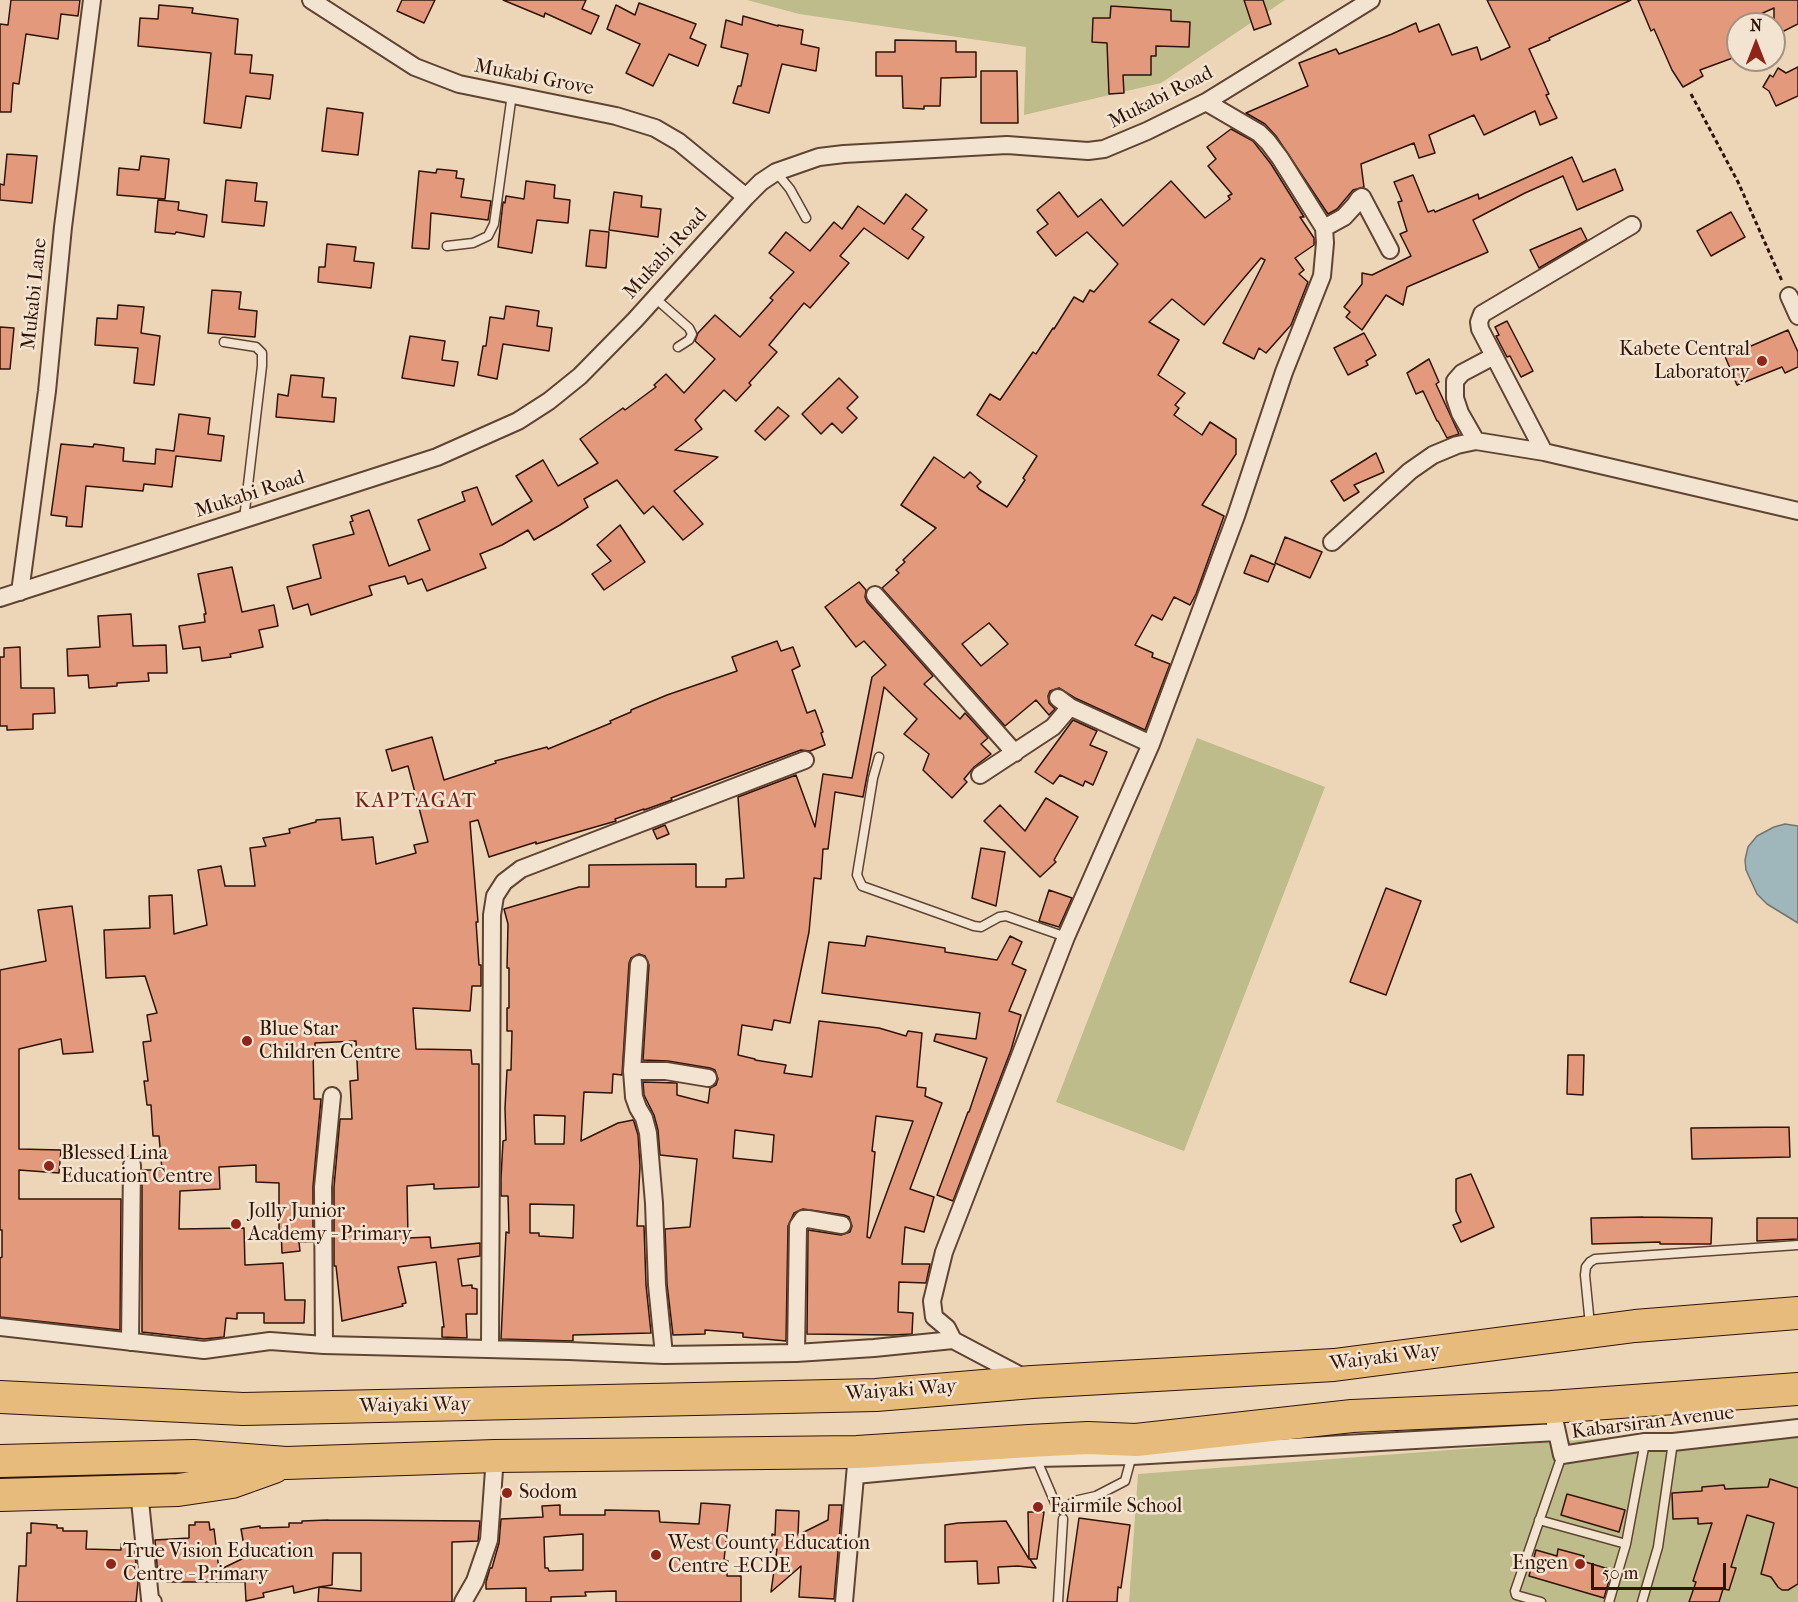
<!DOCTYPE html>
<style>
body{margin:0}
#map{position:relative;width:1798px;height:1602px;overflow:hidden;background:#edd6b8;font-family:"IM FELL French Canon",serif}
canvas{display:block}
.north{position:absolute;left:1726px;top:12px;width:60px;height:60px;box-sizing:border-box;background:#f3e4d1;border:2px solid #a59080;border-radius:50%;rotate:0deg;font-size:16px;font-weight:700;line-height:24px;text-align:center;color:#311307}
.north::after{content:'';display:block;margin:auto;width:21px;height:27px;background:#8f2418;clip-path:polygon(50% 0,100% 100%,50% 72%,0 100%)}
.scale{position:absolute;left:1591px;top:1563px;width:135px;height:27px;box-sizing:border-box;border:3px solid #311307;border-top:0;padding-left:8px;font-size:18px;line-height:21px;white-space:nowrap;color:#311307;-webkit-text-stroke:4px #f3e4d1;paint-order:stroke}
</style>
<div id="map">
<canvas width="1798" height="1602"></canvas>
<div class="north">N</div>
<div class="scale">50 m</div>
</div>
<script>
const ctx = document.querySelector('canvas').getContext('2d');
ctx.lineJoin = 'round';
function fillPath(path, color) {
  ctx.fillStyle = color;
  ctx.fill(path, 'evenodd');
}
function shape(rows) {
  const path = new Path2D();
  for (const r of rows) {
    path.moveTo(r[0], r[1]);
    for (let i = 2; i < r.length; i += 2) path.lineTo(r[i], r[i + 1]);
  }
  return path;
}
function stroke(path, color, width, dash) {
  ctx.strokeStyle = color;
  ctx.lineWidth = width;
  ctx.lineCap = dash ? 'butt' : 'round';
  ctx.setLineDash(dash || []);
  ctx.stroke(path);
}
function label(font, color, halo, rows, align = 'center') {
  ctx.font = font + ' "IM FELL French Canon",serif';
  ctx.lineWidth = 5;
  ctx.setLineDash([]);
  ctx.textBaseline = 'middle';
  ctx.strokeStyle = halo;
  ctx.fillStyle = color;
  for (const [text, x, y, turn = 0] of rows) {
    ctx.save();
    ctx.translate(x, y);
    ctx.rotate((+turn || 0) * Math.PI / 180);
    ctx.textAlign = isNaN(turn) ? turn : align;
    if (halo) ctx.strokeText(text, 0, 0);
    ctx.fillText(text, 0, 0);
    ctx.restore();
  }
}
fillPath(shape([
 [747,0,1285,0,1161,83,1024,115,1026,47,799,14],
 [1197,738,1325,787,1184,1151,1056,1102],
 [1798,1423,1798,1602,1129,1602,1138,1474]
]), '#bebc8a');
const water = shape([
 [1785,824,1798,826,1798,923,1767,904,1757,894,1746,870,1745,860,1748,847,1757,836,1774,827,1785,824]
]);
fillPath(water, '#9fb6ba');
stroke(water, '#737572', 1.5);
const building = shape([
 [11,0,80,0,78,16,61,14,58,39,26,34,19,84,13,83,11,112,0,112,0,24,8,25,11,0],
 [402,0,435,0,424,23,397,11,402,0],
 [503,0,586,0,582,9,599,16,591,34,545,13,544,17,503,0],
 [1244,0,1263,0,1271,24,1254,30,1244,0],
 [1487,0,1631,0,1549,38,1550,40,1529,49,1549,94,1546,95,1557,118,1540,125,1535,111,1484,135,1474,115,1429,135,1435,153,1419,158,1414,143,1361,164,1364,187,1353,190,1337,209,1328,214,1276,136,1265,124,1246,113,1308,86,1299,63,1336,49,1339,54,1392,34,1416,23,1419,32,1439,24,1452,55,1477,47,1481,60,1510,47,1487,0],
 [1638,0,1798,0,1798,24,1774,36,1774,8,1738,24,1738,56,1700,70,1703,76,1683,87,1672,70,1654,29,1651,31,1638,0],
 [639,3,696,24,690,38,706,45,698,66,669,54,653,86,626,73,640,44,607,29,616,5,635,15,639,3],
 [159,5,193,8,192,13,238,19,235,54,252,55,250,73,273,75,270,99,246,96,241,128,204,123,211,53,138,46,140,18,158,19,159,5],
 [1111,6,1171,10,1171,21,1190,22,1189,47,1156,46,1156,56,1151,56,1151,75,1123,75,1124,93,1109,94,1107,43,1092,42,1093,18,1110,18,1111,6],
 [743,16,778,26,778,25,803,30,801,44,819,48,816,71,782,64,769,113,733,103,738,86,741,86,748,54,721,47,726,20,742,25,743,16],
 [895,40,956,41,956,52,976,52,976,77,941,78,940,106,924,106,924,109,903,108,902,76,876,76,876,52,895,52,895,40],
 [1798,67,1798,96,1776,106,1769,91,1763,87,1770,75,1773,77,1778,68,1786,73,1798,67],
 [981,71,1017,71,1018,123,981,123,981,71],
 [327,108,363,113,358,155,322,151,327,108],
 [1231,129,1253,141,1271,164,1304,217,1300,217,1314,238,1314,245,1295,258,1304,270,1299,274,1308,282,1291,325,1266,353,1259,348,1254,359,1223,343,1265,260,1261,258,1204,325,1172,299,1149,322,1179,340,1158,375,1185,393,1175,405,1179,408,1174,415,1202,435,1210,422,1236,439,1236,454,1202,505,1224,516,1196,594,1190,605,1174,597,1162,620,1152,615,1135,645,1153,653,1152,657,1170,664,1145,730,1075,698,1059,688,1050,691,1048,696,1049,703,1055,709,1049,715,1036,700,1005,726,882,588,899,573,896,570,905,562,903,560,936,528,901,505,934,457,964,478,970,472,981,482,977,486,979,489,1007,507,1025,480,1023,478,1037,456,977,415,990,394,1000,400,1033,352,1036,354,1053,328,1054,329,1074,297,1083,302,1090,290,1094,292,1118,264,1087,232,1056,256,1037,232,1048,224,1037,210,1059,192,1078,217,1101,199,1123,226,1171,181,1205,218,1230,199,1228,196,1232,194,1208,166,1216,159,1207,147,1231,129],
 [989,623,1008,644,981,666,962,644,989,623],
 [7,154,37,156,32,203,0,200,0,184,4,185,7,154],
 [141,156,169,159,165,199,117,195,119,168,139,170,141,156],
 [1572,157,1583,182,1615,169,1623,190,1577,210,1563,176,1525,193,1473,220,1488,252,1407,287,1403,305,1386,295,1362,330,1346,317,1350,312,1344,307,1362,284,1362,273,1372,275,1411,256,1400,234,1407,231,1398,202,1402,201,1394,182,1413,175,1428,212,1434,210,1435,212,1478,194,1479,199,1572,157],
 [437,169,457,171,456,178,464,179,461,197,491,201,488,220,431,213,429,249,412,248,419,171,436,173,437,169],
 [226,180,257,183,255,201,267,202,264,226,222,222,226,180],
 [526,181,555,185,554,198,570,200,568,223,537,220,532,253,498,247,503,202,505,203,506,196,524,199,526,181],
 [614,192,642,196,641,207,661,209,658,237,609,230,614,192],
 [906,194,927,210,912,229,924,237,908,259,864,228,840,256,849,263,810,308,804,303,769,345,777,352,749,383,751,385,736,401,724,390,695,420,702,429,675,450,718,457,674,491,703,524,683,540,653,506,644,514,617,480,584,499,588,507,560,525,534,540,528,530,502,545,480,554,486,568,448,583,427,591,422,579,408,584,405,576,369,586,372,595,311,615,308,604,293,609,287,587,321,578,313,545,354,534,350,522,353,521,351,516,369,510,389,566,430,550,418,520,465,501,462,492,477,487,492,525,532,501,516,476,543,460,558,486,598,463,580,439,623,408,625,410,656,387,654,385,666,374,684,393,715,359,695,341,698,333,715,315,740,337,773,300,770,298,794,272,769,253,786,232,810,251,834,222,842,229,858,206,884,224,906,194],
 [158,200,179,202,178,210,207,215,204,237,176,232,175,234,155,232,158,200],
 [1731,212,1745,237,1711,256,1697,231,1731,212],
 [1581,228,1587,240,1539,268,1530,250,1581,228],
 [590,230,609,232,606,268,586,266,590,230],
 [327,244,356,247,354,261,374,263,371,288,318,282,319,267,325,267,327,244],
 [212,290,241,292,239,309,257,311,255,337,208,333,212,290],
 [118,305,144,307,141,333,160,336,154,385,134,383,138,348,95,345,97,318,117,319,118,305],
 [506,306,539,311,537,326,552,328,549,351,503,344,497,379,478,375,483,346,486,346,490,317,504,319,506,306],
 [1507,321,1533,371,1521,377,1510,356,1507,357,1496,336,1499,335,1495,327,1507,321],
 [0,327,14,328,10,369,0,369,0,327],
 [1788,330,1798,352,1798,367,1785,373,1782,367,1737,385,1724,354,1749,343,1751,346,1788,330],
 [1364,333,1376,355,1366,361,1368,365,1348,375,1334,348,1364,333],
 [410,336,445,341,442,360,458,362,454,386,402,378,410,336],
 [1429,359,1439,382,1436,384,1459,434,1447,438,1438,421,1437,421,1423,391,1416,394,1407,373,1429,359],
 [291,375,324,378,322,397,336,398,334,422,276,417,278,394,288,396,291,375],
 [839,378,858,397,847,408,857,418,842,433,832,423,821,434,802,414,839,378],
 [778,407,789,416,765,440,755,431,778,407],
 [179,414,210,418,208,434,224,436,221,461,176,456,172,487,144,484,143,491,86,486,82,527,66,526,67,517,51,515,61,444,93,447,94,444,124,448,123,461,155,464,156,449,174,451,179,414],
 [1376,453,1384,472,1354,485,1359,492,1344,501,1331,481,1376,453],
 [620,525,645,562,604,590,592,574,611,561,597,545,620,525],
 [1285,537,1322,552,1310,578,1275,563,1285,537],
 [1251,555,1275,565,1268,582,1244,573,1251,555],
 [232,567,242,612,274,605,278,626,259,630,263,647,230,654,231,657,202,661,200,647,183,649,179,626,205,622,204,614,206,614,198,574,232,567],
 [859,582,866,590,865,597,867,602,933,676,924,684,960,719,965,713,988,738,981,744,991,754,974,767,964,779,967,782,952,798,923,770,929,754,904,734,917,719,884,687,863,797,835,792,828,849,823,849,821,879,814,878,809,932,790,1023,774,1020,772,1030,742,1025,738,1055,755,1059,755,1060,786,1065,784,1073,812,1077,819,1021,879,1028,906,1036,908,1031,922,1033,917,1087,926,1088,925,1096,942,1103,910,1189,934,1197,924,1232,905,1227,902,1264,930,1264,926,1283,899,1282,898,1312,913,1313,912,1334,893,1335,807,1334,808,1230,841,1235,850,1232,852,1226,849,1217,844,1215,803,1209,794,1213,788,1226,786,1341,743,1337,743,1333,705,1330,705,1334,673,1335,667,1284,665,1229,690,1227,697,1159,660,1155,658,1130,654,1115,644,1095,643,1082,677,1083,677,1095,708,1103,710,1088,716,1085,718,1079,715,1070,710,1068,668,1061,643,1060,649,965,645,956,639,954,631,958,629,963,622,1075,613,1074,612,1093,584,1092,581,1141,618,1123,633,1120,634,1122,638,1135,640,1166,637,1226,644,1226,646,1285,651,1333,573,1335,573,1341,501,1339,506,1232,509,1233,508,1196,501,1196,501,1178,503,1141,506,1140,505,1108,507,1070,511,1070,512,1031,507,1031,507,1008,509,1008,509,968,507,968,508,924,504,909,579,887,589,887,589,865,696,864,696,887,726,887,726,879,744,878,738,797,796,775,815,827,823,774,852,778,872,677,886,665,864,641,856,647,825,607,859,582],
 [534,1115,565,1116,564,1144,535,1144,534,1115],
 [876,1116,913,1121,870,1238,867,1237,875,1152,872,1151,876,1116],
 [735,1130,774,1135,772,1162,733,1158,735,1130],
 [530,1204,574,1205,573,1238,539,1236,539,1233,530,1233,530,1204],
 [131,614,133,646,166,645,167,673,148,673,149,681,117,683,117,686,89,688,88,675,68,676,67,649,100,647,98,616,131,614],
 [777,641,781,651,793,647,800,666,792,670,807,713,815,710,823,732,821,733,825,745,810,751,801,750,671,798,672,800,644,810,644,809,615,819,616,821,536,844,536,842,489,857,478,820,470,822,478,922,476,922,479,965,481,965,481,986,472,986,470,1011,413,1008,416,1049,471,1050,472,1064,479,1064,479,1187,434,1189,434,1184,407,1186,408,1238,430,1237,431,1248,480,1243,480,1256,458,1259,462,1286,472,1285,472,1288,477,1289,477,1314,466,1314,467,1338,442,1337,442,1327,444,1327,436,1262,398,1267,406,1303,402,1304,403,1306,342,1321,336,1266,334,1266,334,1187,340,1119,352,1119,350,1081,358,1080,356,1041,315,1043,315,1047,313,1047,314,1099,321,1099,313,1186,313,1242,299,1242,300,1251,282,1253,281,1230,279,1230,279,1183,256,1182,256,1165,219,1167,220,1189,180,1191,179,1229,244,1228,245,1265,283,1263,285,1300,305,1300,304,1323,264,1323,264,1313,237,1313,237,1319,226,1318,224,1337,204,1339,142,1332,142,1170,162,1170,159,1136,153,1136,151,1105,147,1105,144,1081,148,1081,143,1042,151,1041,147,1015,157,1013,145,976,106,978,104,930,150,928,149,896,172,895,174,934,207,925,198,870,221,866,225,886,255,886,250,848,266,846,263,838,290,833,289,829,316,822,316,820,340,818,342,840,373,837,376,864,416,853,414,845,428,842,408,766,392,771,386,750,432,737,444,780,496,763,495,761,547,747,548,749,611,723,610,721,631,712,631,710,667,695,737,671,732,657,777,641],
 [20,647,21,688,54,688,55,713,33,714,33,729,7,730,7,726,0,726,0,657,4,657,4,648,20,647],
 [1073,720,1097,731,1090,745,1107,752,1093,785,1085,781,1083,786,1060,775,1053,784,1035,772,1073,720],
 [1046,798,1078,817,1054,860,1056,862,1040,877,984,821,1000,805,1025,831,1046,798],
 [665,825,669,834,657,839,653,830,665,825],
 [981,848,1005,852,996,906,972,898,981,848],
 [1386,888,1421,901,1386,995,1350,982,1386,888],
 [1049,890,1072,898,1059,927,1039,921,1049,890],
 [72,906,93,1052,63,1054,61,1039,19,1049,19,1149,61,1150,59,1173,19,1170,19,1199,121,1199,120,1330,0,1317,0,1258,2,1257,2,1230,0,1230,0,970,46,961,38,910,72,906],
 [867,936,945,948,945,952,997,960,1010,936,1022,942,1012,964,1026,970,1009,1011,1021,1015,1011,1050,953,1201,937,1195,968,1112,969,1112,987,1058,934,1041,936,1034,976,1039,980,1013,822,993,829,942,865,946,867,936],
 [1568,1055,1584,1055,1583,1095,1567,1094,1568,1055],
 [1789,1127,1790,1157,1692,1159,1691,1128,1789,1127],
 [1471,1174,1494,1227,1461,1242,1453,1225,1461,1222,1456,1211,1456,1179,1471,1174],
 [1643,1217,1712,1218,1711,1244,1660,1244,1660,1242,1592,1244,1591,1218,1643,1217],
 [1757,1218,1798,1218,1798,1239,1757,1241,1757,1218],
 [1770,1479,1798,1488,1798,1584,1788,1590,1782,1590,1778,1587,1771,1577,1761,1574,1774,1523,1747,1515,1731,1567,1736,1568,1729,1590,1723,1589,1719,1602,1689,1602,1696,1582,1693,1581,1712,1523,1698,1524,1698,1518,1673,1519,1672,1493,1702,1491,1702,1487,1724,1485,1725,1489,1768,1487,1770,1479],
 [1567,1494,1625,1510,1619,1532,1561,1515,1567,1494],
 [701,1503,730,1505,724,1560,728,1561,727,1576,741,1576,741,1602,616,1602,616,1591,585,1592,586,1596,551,1597,551,1602,526,1602,526,1588,486,1589,486,1582,490,1568,492,1568,499,1543,501,1519,543,1517,542,1506,560,1505,560,1515,605,1515,605,1510,659,1511,660,1522,699,1524,701,1503],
 [583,1534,583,1570,549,1571,548,1568,545,1568,544,1537,583,1534],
 [829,1505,842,1505,834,1599,799,1597,801,1566,771,1592,777,1549,772,1549,772,1534,775,1535,776,1510,799,1511,798,1535,828,1520,829,1505],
 [1028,1512,1044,1512,1037,1559,1030,1559,1036,1568,1018,1566,998,1567,999,1583,978,1584,977,1561,945,1562,945,1525,958,1523,1006,1521,1029,1559,1028,1512],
 [1079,1518,1130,1525,1121,1588,1118,1587,1117,1602,1067,1602,1079,1518],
 [328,1520,480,1521,478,1541,452,1542,452,1602,318,1602,319,1587,294,1593,293,1586,263,1593,264,1597,246,1601,245,1582,167,1582,166,1577,158,1577,155,1540,189,1538,189,1525,195,1525,195,1522,209,1522,210,1530,214,1529,219,1570,246,1557,241,1529,260,1526,260,1528,289,1527,289,1523,302,1523,302,1521,328,1520],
 [333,1553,361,1553,361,1591,319,1587,332,1585,333,1553],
 [31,1523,57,1525,57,1528,63,1528,63,1531,87,1531,86,1549,121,1550,121,1544,134,1544,138,1582,136,1602,17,1602,19,1566,26,1566,27,1533,31,1533,31,1523],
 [1558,1549,1584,1556,1582,1561,1612,1570,1604,1598,1529,1576,1536,1550,1557,1556,1558,1549]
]);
fillPath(building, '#e3997b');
stroke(building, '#311307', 1.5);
const lane = shape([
 [776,172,790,189,806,218],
 [447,246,473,243,488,236,494,224,512,94],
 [655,298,689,328,692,334,689,340,678,347],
 [224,342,256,347,262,353,262,366,244,519],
 [879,757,873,778,857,875,862,886,974,926,981,927,999,917,1006,916,1066,937],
 [1590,1325,1585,1275,1586,1267,1590,1262,1595,1259,1798,1245],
 [1036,1458,1056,1505,1063,1511,1074,1501,1096,1496,1125,1481,1132,1455],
 [1539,1520,1626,1544],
 [1058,1602,1063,1519],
 [1541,1602,1516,1595,1515,1591,1562,1455],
 [1609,1602,1626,1544,1645,1442],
 [1642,1602,1658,1547,1673,1442]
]);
const street = shape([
 [311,0,415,67,459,84,616,116,655,128,679,142,746,197],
 [1324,228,1344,217,1355,205,1359,199,1362,197,1390,250],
 [1789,296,1798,316],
 [1476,441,1460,413,1455,398,1455,381,1462,373,1494,356],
 [1544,452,1480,329,1479,322,1482,314,1632,225],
 [1332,542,1410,471,1433,455,1457,445,1476,441,1544,452,1798,511],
 [20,592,47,391,63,227,92,0],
 [875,595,1015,753],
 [0,598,437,457,518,421,549,401,580,376,635,320,746,197,761,182,776,172,819,157,844,154,1007,145,1088,151,1104,149,1147,131,1206,102,1371,0],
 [1058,698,1070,707,1151,744],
 [980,775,1053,727,1070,707],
 [632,1071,639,964],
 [0,1327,204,1350,270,1341,324,1345,569,1351,664,1355,796,1353,874,1348,953,1340],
 [130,1342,132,1165],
 [324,1345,323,1187,332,1096],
 [490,1349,492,915,495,896,504,882,521,869,805,760],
 [796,1353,798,1226,803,1219,808,1219,842,1225],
 [664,1355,657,1285,654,1203,648,1133,644,1118,638,1108,634,1097,632,1071,666,1071,708,1078],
 [1025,1378,953,1340,947,1328,934,1317,932,1301,944,1252,1066,937,1151,744,1236,516,1284,372,1322,276,1325,243,1324,228,1280,158,1268,142,1259,133,1206,102],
 [1555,1423,1562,1455,1645,1442,1673,1442,1798,1428],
 [855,1475,1036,1458,1132,1456,1557,1432],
 [139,1491,150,1599,153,1602],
 [463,1602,475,1581,489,1540,495,1456],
 [844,1602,856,1465]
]);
const highway = shape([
 [0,1397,243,1409,876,1395,1032,1382,1334,1365,1635,1326,1798,1313],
 [0,1461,193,1456,286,1463,495,1456,857,1452,1029,1441,1088,1438,1136,1440,1352,1416,1551,1407,1798,1389],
 [0,1495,178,1490,232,1482,274,1467]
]);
stroke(lane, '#604433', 11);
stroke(street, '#604433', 20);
stroke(highway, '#311307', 34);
stroke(shape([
 [1691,94,1738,182,1782,281]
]), '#311307', 3, [4.5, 3]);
stroke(lane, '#f3e4d1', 8);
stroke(street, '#f3e4d1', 16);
stroke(highway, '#e6bb7c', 32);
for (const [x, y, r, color] of [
 [1762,361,6,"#8f2418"],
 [247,1041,6,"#8f2418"],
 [49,1166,6,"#8f2418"],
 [236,1224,6,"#8f2418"],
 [507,1493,6,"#8f2418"],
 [1038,1507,6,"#8f2418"],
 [656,1555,6,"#8f2418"],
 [111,1564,6,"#8f2418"],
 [1580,1564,6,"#8f2418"]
]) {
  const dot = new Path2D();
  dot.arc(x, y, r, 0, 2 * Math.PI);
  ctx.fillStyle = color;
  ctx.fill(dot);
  stroke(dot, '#f3e4d1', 2);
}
label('20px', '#311307', '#f3e4d1', [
 ["Mukabi Grove",534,78,11],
 ["Mukabi Road",1161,98,-27],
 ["Mukabi Road",666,254,-48],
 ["Mukabi Lane",35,294,-84],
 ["Mukabi Road",250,495,-18],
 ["Waiyaki Way",1385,1358,-7],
 ["Waiyaki Way",901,1391,-4],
 ["Waiyaki Way",415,1406,-1],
 ["Kabarsiran Avenue",1653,1423,-7]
]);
label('20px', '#311307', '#f3e4d1', [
 ["Kabete Central",1750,350,"right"],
 ["Laboratory",1750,373,"right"],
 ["Blue Star",259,1030],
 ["Children Centre",259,1053],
 ["Blessed Lina",61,1154],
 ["Education Centre",61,1177],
 ["Jolly Junior",248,1212],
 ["Academy - Primary",248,1235],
 ["Sodom",519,1493],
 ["Fairmile School",1050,1507],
 ["West County Education",668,1544],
 ["Centre -ECDE",668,1567],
 ["True Vision Education",123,1552],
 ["Centre - Primary",123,1575],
 ["Engen",1568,1564,"right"]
], 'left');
ctx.letterSpacing = '1.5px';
label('21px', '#7a1f14', '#f3e4d1', [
 ["KAPTAGAT",416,802]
]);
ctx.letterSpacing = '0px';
</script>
